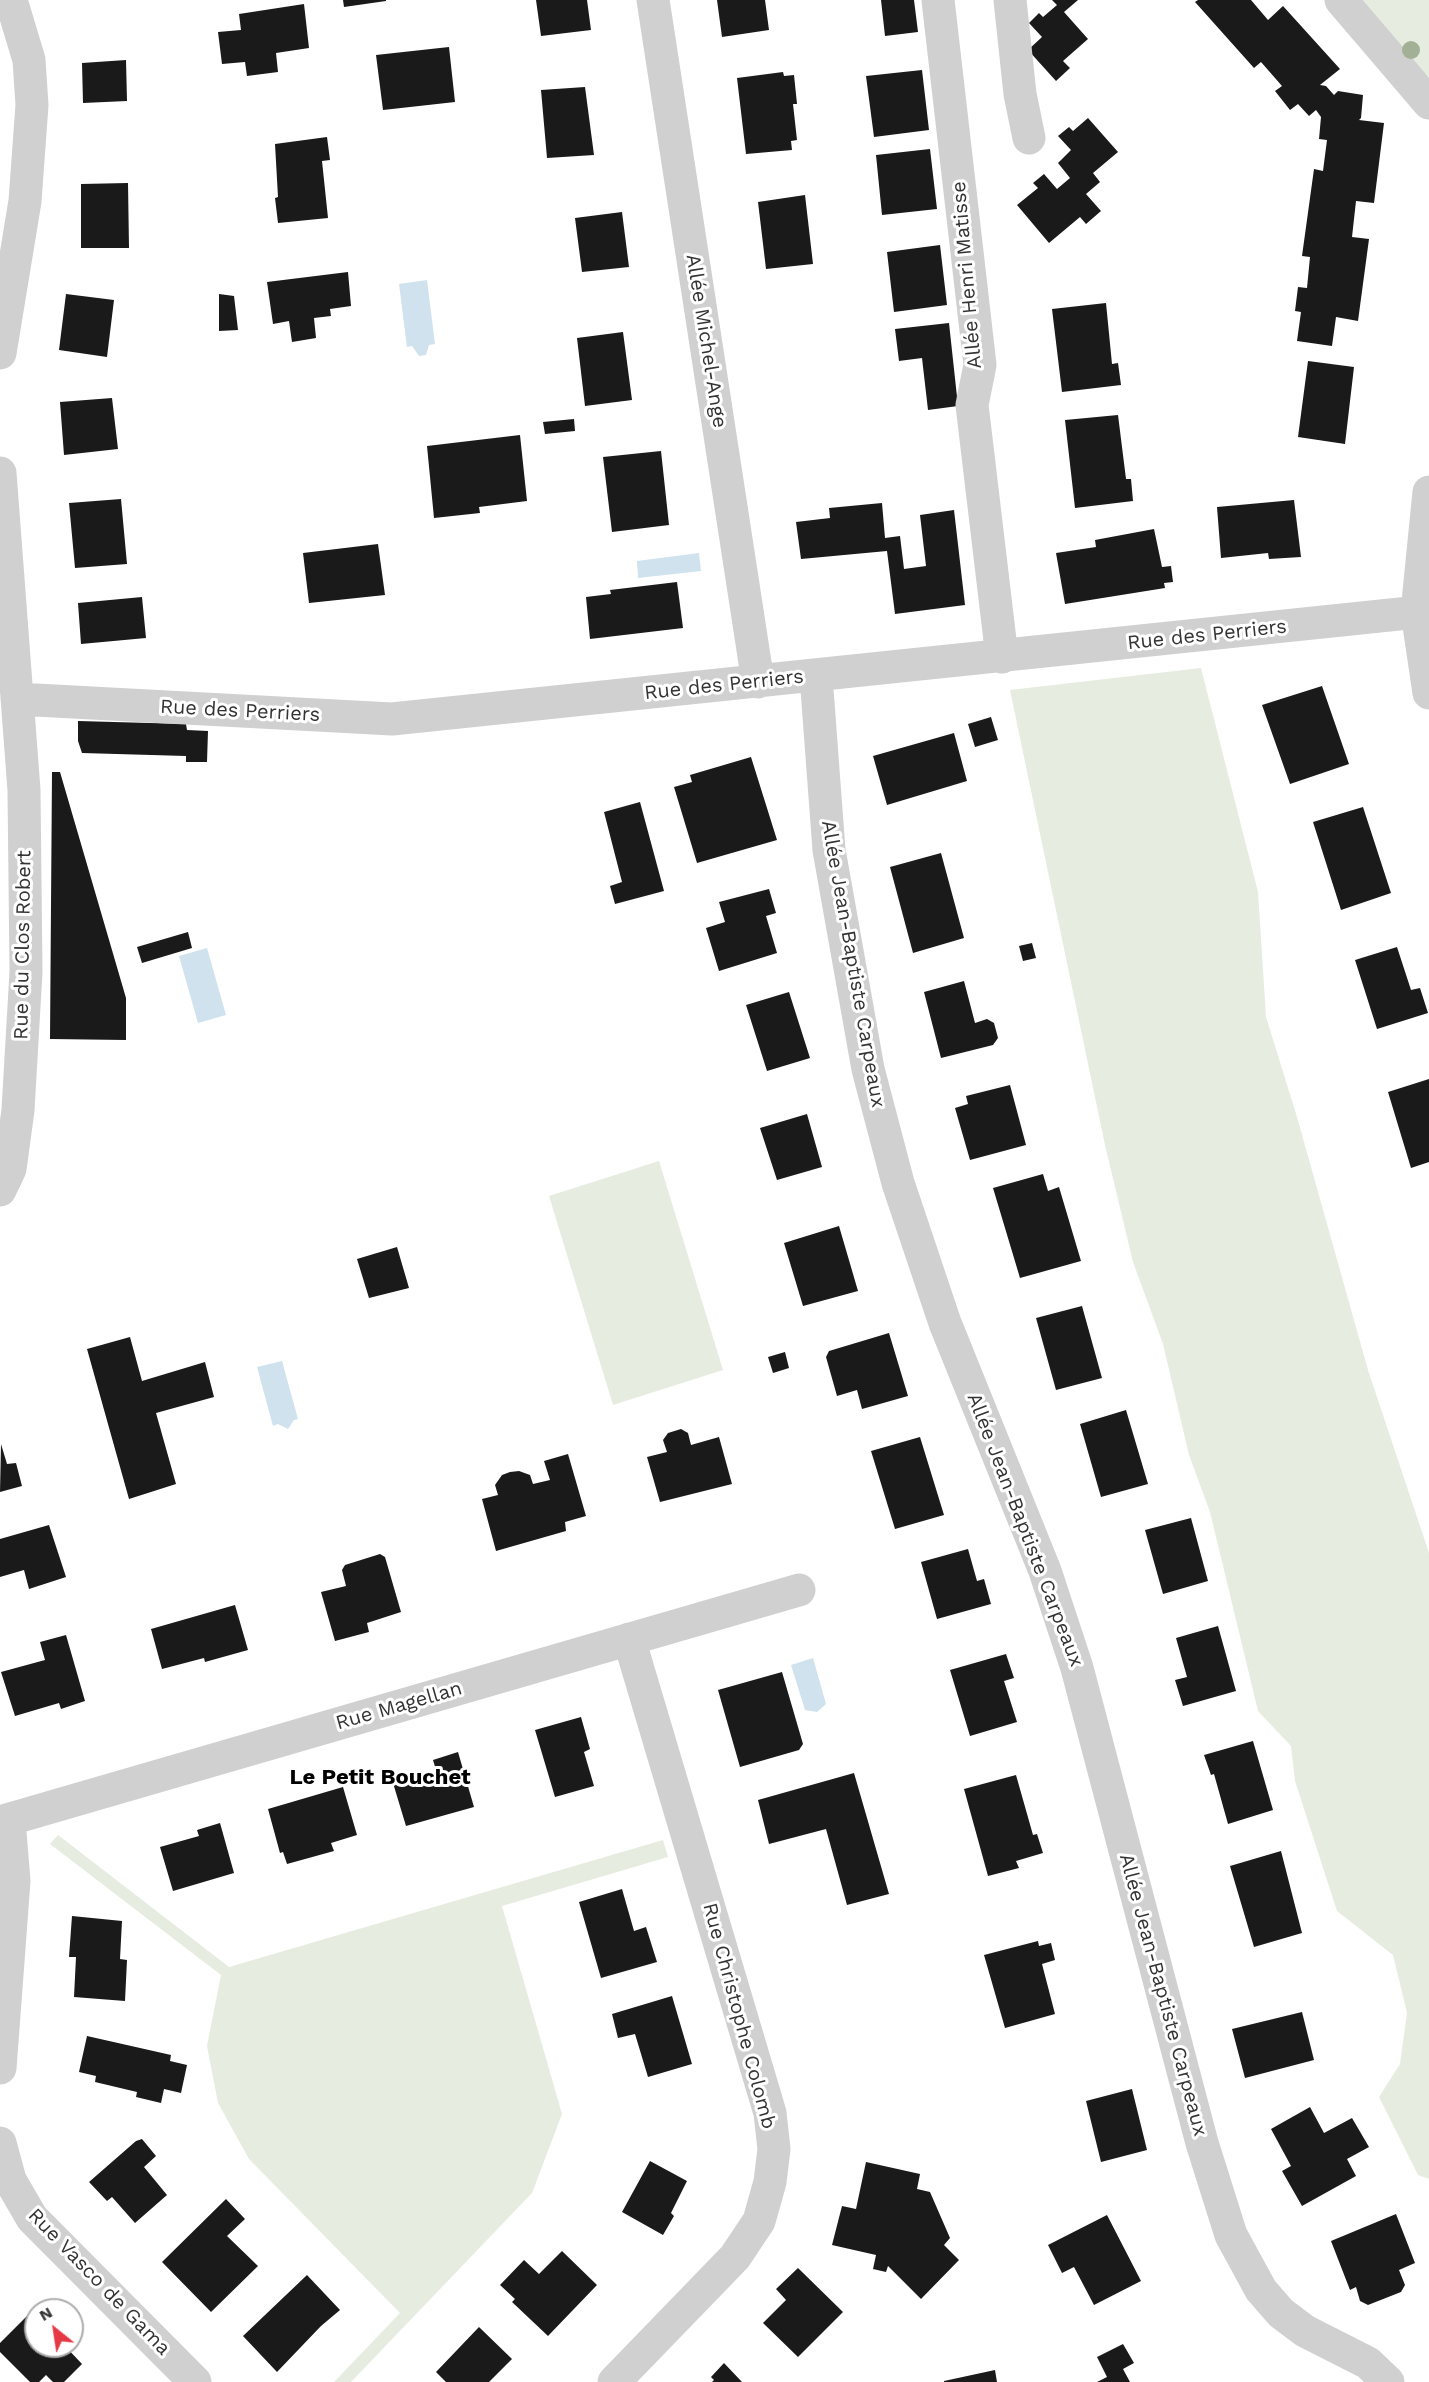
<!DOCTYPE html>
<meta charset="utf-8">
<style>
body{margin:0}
#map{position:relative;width:1429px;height:2382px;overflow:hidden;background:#fff;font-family:"Work Sans",sans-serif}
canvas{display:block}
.north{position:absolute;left:24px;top:2298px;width:60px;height:60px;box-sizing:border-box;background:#fff;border:2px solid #adadad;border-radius:50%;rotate:330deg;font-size:16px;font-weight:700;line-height:24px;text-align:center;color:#333}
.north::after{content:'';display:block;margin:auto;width:21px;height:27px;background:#e63946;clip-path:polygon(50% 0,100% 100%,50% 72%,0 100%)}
</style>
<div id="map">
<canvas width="1429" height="2382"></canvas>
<div class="north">N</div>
</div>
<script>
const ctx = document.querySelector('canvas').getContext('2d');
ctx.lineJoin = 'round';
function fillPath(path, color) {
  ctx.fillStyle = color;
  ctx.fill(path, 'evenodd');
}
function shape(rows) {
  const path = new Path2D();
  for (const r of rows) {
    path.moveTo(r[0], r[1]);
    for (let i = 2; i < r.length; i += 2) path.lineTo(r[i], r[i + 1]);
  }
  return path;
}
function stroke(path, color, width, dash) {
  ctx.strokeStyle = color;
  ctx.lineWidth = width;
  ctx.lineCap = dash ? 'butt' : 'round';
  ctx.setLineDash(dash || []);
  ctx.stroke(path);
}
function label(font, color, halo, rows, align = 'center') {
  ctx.font = font + ' "Work Sans",sans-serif';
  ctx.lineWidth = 6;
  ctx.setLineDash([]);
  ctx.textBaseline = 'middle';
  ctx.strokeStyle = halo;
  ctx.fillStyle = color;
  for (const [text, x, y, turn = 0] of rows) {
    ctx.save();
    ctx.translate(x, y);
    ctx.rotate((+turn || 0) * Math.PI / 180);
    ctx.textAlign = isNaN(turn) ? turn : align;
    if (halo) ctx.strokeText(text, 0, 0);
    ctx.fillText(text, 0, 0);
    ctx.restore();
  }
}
fillPath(shape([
 [1361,0,1429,0,1429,77],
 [1201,668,1258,892,1266,1017,1297,1117,1368,1370,1429,1553,1429,2179,1418,2175,1379,2097,1400,2064,1407,2013,1393,1955,1337,1911,1295,1781,1291,1746,1258,1711,1210,1512,1189,1455,1163,1344,1133,1262,1105,1145,1010,690],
 [659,1161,723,1370,613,1405,549,1196],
 [58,1835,229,1967,663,1840,668,1857,502,1906,562,2114,532,2193,351,2382,334,2382,400,2313,249,2159,218,2103,207,2046,221,1975,50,1844]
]), '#e6ecdf');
fillPath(shape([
 [427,280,435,344,429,345,426,355,419,356,412,346,407,347,399,284],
 [699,553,701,571,638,578,637,561],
 [207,948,226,1015,198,1023,179,956],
 [282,1361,298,1419,294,1420,288,1429,278,1424,273,1426,257,1367],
 [813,1658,826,1704,817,1712,805,1710,791,1665]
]), '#cfe2ee');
fillPath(shape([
 [343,0,386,0,386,1,344,7],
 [536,0,587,0,591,30,541,36],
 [717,0,765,0,769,30,722,37],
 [881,0,914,0,918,32,885,36],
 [1052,0,1078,0,1064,12,1088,39,1063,61,1070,68,1056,81,1028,50,1042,37,1029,23,1039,13,1043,17,1057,5],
 [1198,0,1251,0,1268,20,1283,6,1340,69,1320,85,1326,86,1334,95,1338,91,1363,95,1361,118,1359,120,1384,123,1374,203,1356,201,1352,237,1369,239,1358,321,1336,317,1332,346,1297,341,1301,312,1295,311,1298,287,1307,288,1310,257,1302,256,1314,169,1323,171,1327,140,1319,139,1321,117,1316,110,1309,116,1298,104,1290,110,1275,91,1282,86,1261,62,1254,68,1195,2],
 [304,4,309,48,276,53,278,72,247,76,245,62,222,64,218,32,241,30,239,14],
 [449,47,455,102,383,110,376,55],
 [126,60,127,101,83,103,82,63],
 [922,70,929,130,874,137,866,76],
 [783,72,784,76,794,75,797,104,793,104,797,140,791,141,792,150,746,154,737,78],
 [585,87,594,155,547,158,541,90],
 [1088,118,1118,152,1093,173,1100,182,1086,194,1101,211,1086,224,1080,217,1049,243,1017,205,1038,188,1033,183,1044,174,1057,189,1070,178,1058,163,1071,150,1058,136,1069,127,1073,131],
 [327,137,330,160,322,161,328,218,278,223,275,198,278,197,275,144],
 [930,149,937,209,882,215,876,155],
 [128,183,129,248,81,248,81,184],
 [805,195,813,264,766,269,758,202],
 [622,212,629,267,582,272,575,218],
 [940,245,947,305,894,312,887,252],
 [348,272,351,306,330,309,331,316,314,318,316,338,292,342,289,321,273,324,267,282],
 [66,294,114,300,107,357,59,350],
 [219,294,234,296,238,330,219,331],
 [1106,303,1112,364,1118,363,1121,385,1062,392,1052,309],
 [949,323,958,406,928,410,922,358,899,361,895,329],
 [623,332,632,400,585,406,577,338],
 [1308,361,1354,367,1345,444,1298,437],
 [112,398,118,449,64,455,60,402],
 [1118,415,1126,479,1131,479,1133,501,1075,508,1065,420],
 [574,419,575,431,545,434,543,422],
 [520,435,527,501,479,507,480,513,434,518,427,446],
 [661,451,669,525,612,532,603,457],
 [121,499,127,564,75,568,69,503],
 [1294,500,1301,557,1269,559,1268,553,1221,558,1217,507],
 [882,503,885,538,900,536,904,569,926,566,920,515,954,510,965,605,895,614,887,551,801,559,796,522,830,518,829,508],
 [1154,529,1162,567,1171,566,1173,582,1164,583,1165,588,1065,604,1056,553,1096,547,1095,540],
 [378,544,385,595,309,603,303,553],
 [677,582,683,628,590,639,586,597,611,594,610,590],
 [142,597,146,638,81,644,78,603],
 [1322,686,1349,764,1290,784,1262,705],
 [991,717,998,740,975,747,968,724],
 [78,721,186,724,187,730,208,731,207,762,186,762,186,756,82,753,78,741],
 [954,733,967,781,887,805,873,756],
 [751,757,777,840,697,863,674,787,692,782,690,775],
 [52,772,60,772,126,998,126,1040,50,1039],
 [640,802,664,891,615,904,610,886,622,882,604,812],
 [1363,807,1391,893,1341,910,1313,822],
 [941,853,964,938,913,953,890,867],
 [769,889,776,913,766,916,777,953,719,971,706,928,725,922,719,902],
 [188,932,192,948,142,963,137,947],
 [1032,943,1036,958,1023,961,1019,946],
 [1397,947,1411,990,1420,988,1428,1013,1377,1029,1355,960],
 [964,981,975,1023,987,1019,994,1023,998,1038,993,1045,941,1058,924,992],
 [789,992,810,1058,767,1071,746,1005],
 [1429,1079,1429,1162,1411,1168,1388,1092],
 [1010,1085,1026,1145,970,1160,955,1108,968,1104,966,1096],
 [807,1114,822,1167,777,1180,760,1128],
 [1043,1174,1048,1191,1059,1187,1081,1261,1020,1278,993,1188],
 [839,1226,858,1291,803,1306,784,1243],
 [397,1247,409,1288,369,1298,357,1259],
 [1082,1306,1102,1378,1056,1390,1036,1318],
 [889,1333,908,1396,862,1409,857,1390,837,1396,826,1357,829,1351],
 [130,1337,142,1381,205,1362,214,1397,156,1413,176,1484,129,1499,87,1349],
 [785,1352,789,1368,773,1373,768,1357],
 [1126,1410,1148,1484,1101,1497,1080,1424],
 [681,1429,688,1433,691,1445,719,1437,732,1484,660,1502,647,1457,667,1452,663,1440,668,1433],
 [920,1437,944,1515,895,1529,871,1451],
 [1,1444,7,1464,16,1463,22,1486,0,1492],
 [568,1454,586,1516,565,1522,566,1531,496,1551,482,1499,498,1495,495,1485,502,1475,510,1472,519,1471,530,1475,533,1484,550,1480,544,1461],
 [1191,1518,1208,1581,1163,1594,1145,1530],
 [49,1525,66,1577,29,1589,24,1570,0,1577,0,1539],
 [968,1549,977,1581,984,1579,991,1604,937,1619,921,1562],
 [380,1554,385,1557,401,1612,367,1623,369,1632,335,1641,321,1592,346,1586,342,1570,345,1565],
 [235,1605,248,1650,205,1662,204,1658,162,1669,151,1629],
 [1218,1626,1236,1691,1183,1706,1175,1680,1187,1677,1176,1638],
 [66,1635,85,1701,61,1709,59,1703,15,1716,1,1672,45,1660,40,1642],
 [1006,1654,1014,1678,1004,1681,1017,1722,970,1736,950,1670],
 [782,1672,803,1744,799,1750,740,1767,718,1690],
 [581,1717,590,1749,584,1752,594,1786,555,1797,535,1730],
 [1253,1741,1273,1810,1228,1824,1214,1774,1211,1775,1204,1755],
 [458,1752,474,1807,406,1826,393,1783,436,1770,433,1760],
 [854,1773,889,1894,847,1905,826,1829,769,1844,758,1800],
 [1016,1775,1033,1835,1037,1834,1043,1853,1016,1861,1019,1868,988,1876,964,1789],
 [343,1787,357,1835,331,1843,334,1851,287,1864,283,1852,280,1853,268,1809],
 [220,1823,234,1873,173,1891,160,1847,199,1836,197,1830],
 [1281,1851,1302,1933,1254,1947,1230,1866],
 [622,1889,634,1931,646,1927,657,1962,601,1978,579,1902],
 [72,1916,122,1921,120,1959,127,1960,125,2001,74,1997,76,1957,69,1957],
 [1038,1941,1039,1946,1051,1943,1055,1960,1042,1964,1055,2014,1005,2028,984,1955],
 [672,1996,692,2064,648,2077,635,2034,618,2038,612,2014],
 [1302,2012,1314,2060,1245,2078,1232,2029],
 [87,2036,171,2055,170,2061,187,2065,181,2093,164,2089,161,2103,136,2097,137,2092,95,2082,96,2076,79,2072],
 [1132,2089,1147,2150,1101,2162,1086,2101],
 [1310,2107,1324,2133,1352,2118,1369,2147,1347,2159,1356,2176,1302,2206,1282,2171,1291,2166,1271,2129],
 [142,2139,156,2156,144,2167,167,2195,135,2223,112,2197,107,2201,89,2182,136,2141],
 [650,2161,687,2181,671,2213,674,2216,663,2235,622,2212],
 [866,2162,920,2174,917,2189,930,2192,950,2238,944,2245,959,2260,921,2299,888,2266,886,2272,873,2269,876,2255,832,2245,842,2206,856,2209],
 [226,2199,245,2219,227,2236,258,2266,211,2312,162,2262],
 [1396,2214,1415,2263,1399,2270,1405,2285,1401,2292,1368,2305,1360,2301,1356,2287,1350,2290,1331,2241],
 [1107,2215,1141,2281,1094,2305,1074,2267,1062,2273,1048,2245],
 [562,2251,597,2285,548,2336,512,2302,515,2299,500,2285,524,2260,539,2274],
 [798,2268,843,2312,798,2357,763,2323,786,2300,776,2289],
 [307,2275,340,2310,321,2326,277,2372,243,2336],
 [31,2312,36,2317,36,2346,65,2346,82,2364,64,2382,53,2382,46,2375,39,2382,30,2382,0,2352,0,2343],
 [479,2327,512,2359,489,2382,446,2382,436,2372],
 [1123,2344,1134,2363,1123,2369,1130,2382,1097,2382,1107,2377,1097,2357],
 [724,2363,742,2382,712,2382,714,2380,711,2377],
 [995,2370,997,2382,944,2382,944,2381]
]), '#1a1a1a');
stroke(shape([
 [653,0,758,682],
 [938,0,980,365,972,405,1002,657],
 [1010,0,1020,94,1029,138],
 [1341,0,1429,103],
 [0,353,25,201,32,105,29,60,11,0],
 [0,473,24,790,26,972,18,1110,10,1169,0,1190],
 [1429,492,1417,612,1429,693],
 [816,676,829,850,868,1069,898,1183,945,1323,1045,1571,1077,1668,1202,2143,1231,2235,1261,2290,1281,2313,1305,2331,1368,2363,1388,2382],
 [17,699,392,719,1429,611],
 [0,1822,799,1590],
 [0,2068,14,1881,9,1820],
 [0,2143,10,2180,32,2218,195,2382],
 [614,2382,735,2257,759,2221,770,2182,774,2149,770,2113,629,1639]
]), '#d0d0d0', 33);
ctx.fillStyle = '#a2b095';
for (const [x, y] of [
 [1411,50]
]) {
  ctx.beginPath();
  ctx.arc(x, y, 9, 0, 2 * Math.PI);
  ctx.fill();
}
label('20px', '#333', '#fff', [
 ["Allée Henri Matisse",967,275,-95],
 ["Allée Michel-Ange",706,341,81],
 ["Rue des Perriers",1207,635,-6],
 ["Rue des Perriers",724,685,-6],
 ["Rue des Perriers",240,711,3],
 ["Rue du Clos Robert",23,945,-89],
 ["Allée Jean-Baptiste Carpeaux",853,964,80],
 ["Allée Jean-Baptiste Carpeaux",1025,1530,69],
 ["Rue Magellan",399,1706,-16],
 ["Allée Jean-Baptiste Carpeaux",1163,1995,75],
 ["Rue Christophe Colomb",739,2016,75],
 ["Rue Vasco de Gama",99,2282,46]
]);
label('bold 22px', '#000', '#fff', [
 ["Le Petit Bouchet",380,1778]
]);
</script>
